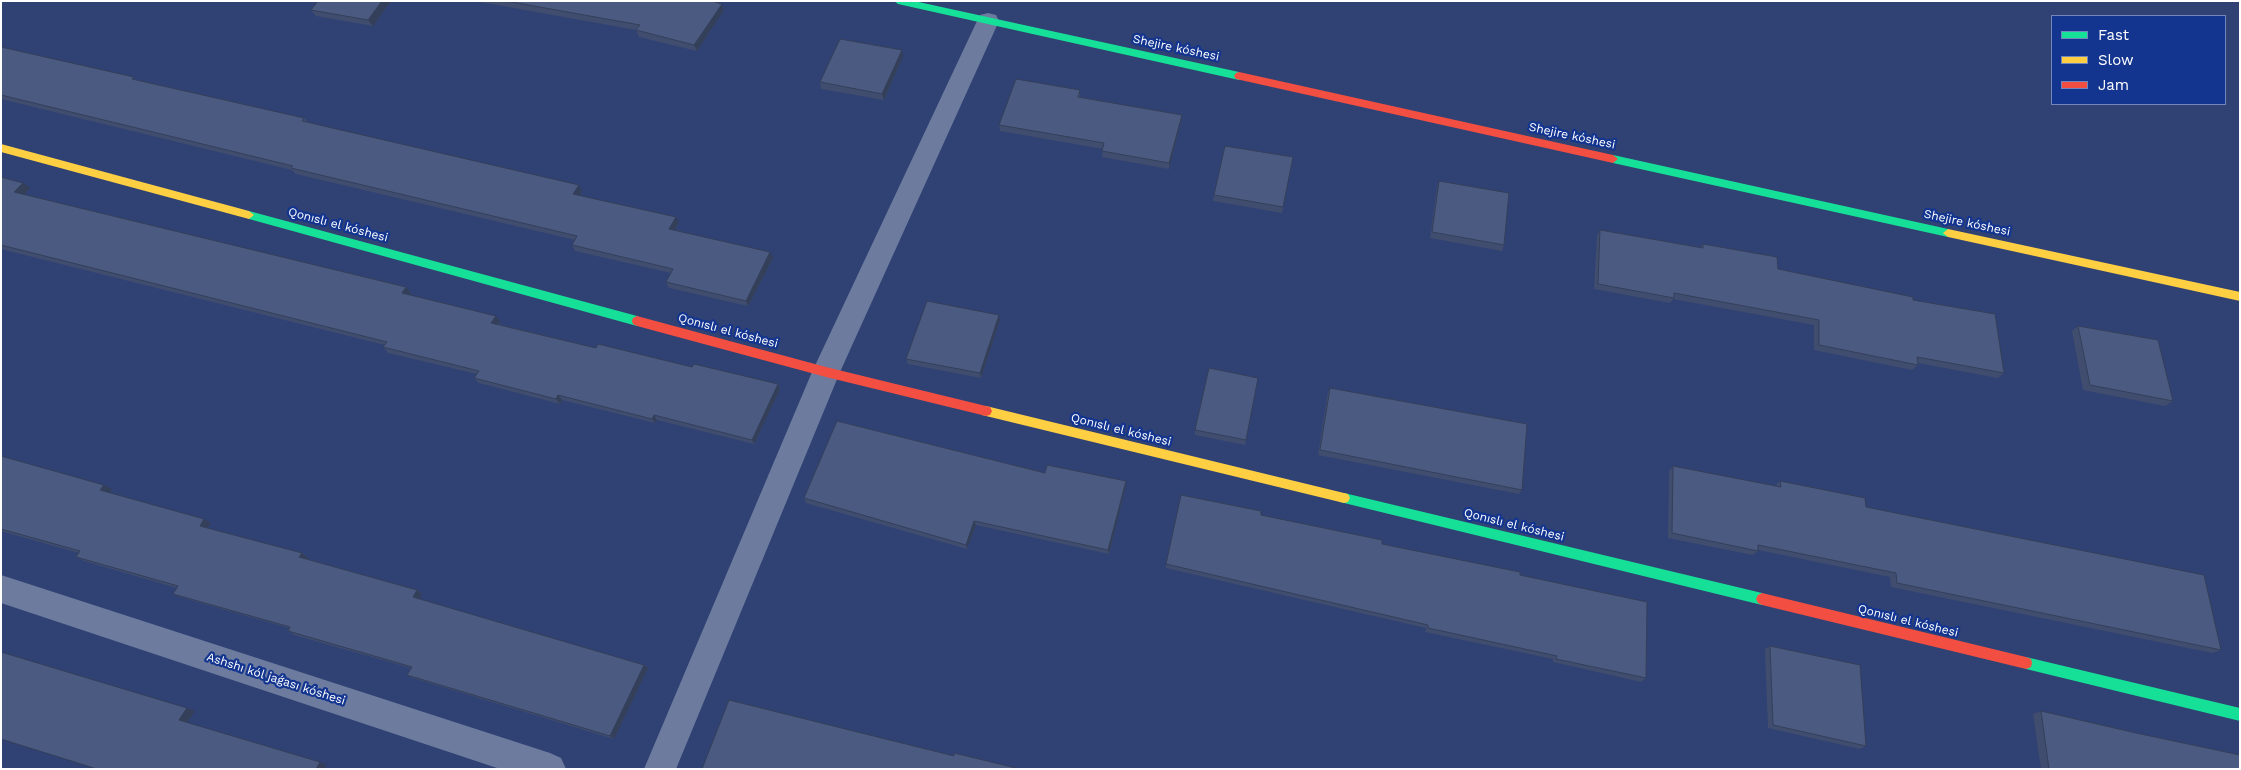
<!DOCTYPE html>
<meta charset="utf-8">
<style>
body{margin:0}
#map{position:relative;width:2241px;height:770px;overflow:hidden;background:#304273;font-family:"Work Sans",sans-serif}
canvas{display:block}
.frame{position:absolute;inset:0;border:2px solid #fff;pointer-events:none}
.legend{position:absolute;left:2051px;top:15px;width:175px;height:90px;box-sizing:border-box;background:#133590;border:1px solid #7186bc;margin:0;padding:6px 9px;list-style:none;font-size:15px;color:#fff}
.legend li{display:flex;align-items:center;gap:10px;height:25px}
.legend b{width:25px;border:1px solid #7186bc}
</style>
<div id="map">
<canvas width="2241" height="770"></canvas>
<div class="frame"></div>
<ul class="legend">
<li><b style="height:6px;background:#16e098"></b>Fast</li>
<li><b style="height:6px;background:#ffcf43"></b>Slow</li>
<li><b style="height:6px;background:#f24e42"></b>Jam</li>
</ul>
</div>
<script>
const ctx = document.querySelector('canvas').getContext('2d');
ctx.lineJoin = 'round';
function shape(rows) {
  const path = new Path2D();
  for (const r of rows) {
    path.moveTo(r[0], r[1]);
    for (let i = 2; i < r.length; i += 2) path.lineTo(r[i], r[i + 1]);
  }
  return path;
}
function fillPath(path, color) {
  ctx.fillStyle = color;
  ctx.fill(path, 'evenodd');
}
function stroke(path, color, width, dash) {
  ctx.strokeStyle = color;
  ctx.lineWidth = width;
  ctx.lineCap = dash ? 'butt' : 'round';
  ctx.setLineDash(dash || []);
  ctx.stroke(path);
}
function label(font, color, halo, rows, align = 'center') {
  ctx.font = font + ' "Work Sans",sans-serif';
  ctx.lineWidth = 4.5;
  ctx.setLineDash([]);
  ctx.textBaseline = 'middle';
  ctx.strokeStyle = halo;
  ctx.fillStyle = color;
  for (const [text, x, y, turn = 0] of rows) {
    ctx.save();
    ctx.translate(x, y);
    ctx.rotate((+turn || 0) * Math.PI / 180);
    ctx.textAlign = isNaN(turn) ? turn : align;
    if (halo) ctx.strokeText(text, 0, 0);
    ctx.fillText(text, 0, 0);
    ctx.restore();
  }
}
fillPath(shape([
 [988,13,996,15,999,21,840,372,676,769,644,769,812,372,977,21,980,15,988,13],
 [1,575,550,753,561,758,566,769,500,769,1,603,1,575]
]), '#6c7b9e');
fillPath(shape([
 [894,1,914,1,1239,72,1244,76,1239,80,898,4,894,1],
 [1613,155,1948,229,1953,233,1948,237,1613,163,1608,159,1613,155],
 [249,211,637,316,641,318,642,321,641,324,637,326,249,219,244,215,249,211],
 [1344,493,1762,593,1766,595,1768,599,1766,603,1762,605,1344,503,1340,502,1338,498,1340,494,1344,493],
 [2026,657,2240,708,2240,721,2026,669,2021,667,2020,663,2021,659,2026,657]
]), '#16e098');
fillPath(shape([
 [1,144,249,211,254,215,249,219,1,152,1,144],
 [1948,229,2240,292,2240,301,1948,237,1943,233,1948,229],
 [986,406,1344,493,1348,494,1350,498,1348,502,1344,503,986,416,982,415,980,411,982,407,986,406]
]), '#ffcf43');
fillPath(shape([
 [1239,72,1613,155,1618,159,1613,163,1236,79,1234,76,1236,73,1239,72],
 [637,316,826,367,986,406,990,407,992,411,990,415,986,416,826,377,637,326,633,324,632,321,633,318,637,316],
 [1762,593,2026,657,2031,659,2032,663,2031,667,2026,669,1762,605,1758,603,1756,599,1758,595,1762,593]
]), '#f24e42');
fillPath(shape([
 [391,1,373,26,316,16,311,10],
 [475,1,712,1,724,10,697,51,639,37,636,30],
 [1,47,137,80,304,118,308,122,582,191,579,195,679,222,675,230,773,258,748,306,669,288,666,282,671,273,575,251,572,245,575,240,296,174,292,170,1,99],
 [903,56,884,100,821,89,820,82],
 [1080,90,1080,97,1182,115,1181,121,1169,169,1102,157,1103,149,1000,131,999,125],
 [1293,157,1282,213,1213,201,1214,195],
 [1,177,30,188,24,195,406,287,411,293,409,295,500,321,498,324,596,348,778,384,780,389,754,444,657,420,655,423,562,400,560,404,479,383,474,378,477,374,388,353,383,347,385,345,1,249],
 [1439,181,1504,245,1502,251,1430,238,1437,187],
 [1600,230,1700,248,1703,244,1778,269,1913,300,2004,373,1998,378,1918,363,1918,365,1912,370,1814,350,1814,325,1673,299,1670,303,1594,289,1597,236],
 [1000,320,981,378,908,364,906,359],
 [2078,326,2173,401,2165,406,2083,390,2072,331],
 [1258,378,1245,445,1195,435,1195,430],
 [1330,388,1522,490,1519,494,1318,455,1328,392],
 [1,456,112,489,109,493,211,523,208,528,302,553,308,558,307,559,417,590,422,594,419,599,644,665,648,668,614,739,413,678,407,675,411,668,294,635,288,631,289,628,180,597,173,594,177,588,84,561,76,557,79,553,1,531],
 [1673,466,1775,486,1780,481,1866,507,2221,650,2212,653,1891,587,1890,577,1758,550,1758,551,1753,555,1668,538,1669,471],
 [1045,473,1126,486,1109,554,976,525,967,549,806,503,804,498],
 [1261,515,1382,544,1520,575,1646,678,1641,682,1553,662,1553,659,1425,632,1426,628,1166,568,1166,564],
 [1770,646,1866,746,1860,749,1768,728,1765,649],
 [2041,711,2240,769,2041,769,2033,714]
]), '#404d6f');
fillPath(shape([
 [382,1,391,1,373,26,368,20],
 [722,4,724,10,697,51,694,45],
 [902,50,903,56,884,100,882,94],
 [1182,115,1181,121,1169,169,1169,163],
 [23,183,30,188,21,198,14,192],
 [579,185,582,191,577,199,573,194],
 [676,217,679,222,672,235,669,229],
 [770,252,773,258,748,306,746,301],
 [406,287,411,293,407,299,402,293],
 [999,315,1000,320,981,378,980,373],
 [496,316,500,321,496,328,491,323],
 [778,384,780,389,754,444,752,440],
 [558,395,562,400,560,404,556,399],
 [654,415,657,420,655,423,652,419],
 [1126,481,1126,486,1109,554,1108,550],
 [104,485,112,489,108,495,100,490],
 [204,519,211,523,206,530,200,526],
 [974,521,976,525,967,549,966,545],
 [302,553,308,558,306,561,299,557],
 [417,590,422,594,418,601,413,597],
 [644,665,648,668,614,739,610,736],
 [187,708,195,711,187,723,179,720],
 [320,762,327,765,324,769,316,769]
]), '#343f5a');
const building = shape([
 [318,1,382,1,368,20,311,10,318,1],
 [506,1,712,1,722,4,694,45,636,30,640,25,506,1],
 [840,39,902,50,882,94,820,82,840,39],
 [1,47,134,77,132,79,304,118,302,121,579,185,573,194,676,217,669,229,770,252,746,301,666,282,673,269,572,245,577,236,291,168,293,166,1,95,1,47],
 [1016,79,1080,90,1078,97,1182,115,1169,163,1102,151,1104,143,999,125,1016,79],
 [1225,146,1293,157,1283,207,1214,195,1225,146],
 [1,177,23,183,14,192,406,287,402,293,496,316,491,323,596,348,598,344,692,367,694,364,778,384,752,440,654,415,652,419,558,395,556,399,474,378,479,371,383,347,387,342,1,245,1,177],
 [1439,181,1509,193,1504,245,1432,232,1439,181],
 [1600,230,1703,248,1703,244,1777,257,1778,269,1913,297,1913,300,1995,314,2004,373,1917,357,1918,365,1819,345,1819,320,1674,293,1674,298,1598,284,1600,230],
 [927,301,999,315,980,373,906,359,927,301],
 [2078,326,2158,340,2173,401,2090,385,2078,326],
 [1209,368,1258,378,1246,440,1195,430,1209,368],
 [1330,388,1527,424,1522,490,1320,450,1330,388],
 [837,421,1045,473,1047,465,1126,481,1108,550,974,521,966,545,804,498,837,421],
 [1,456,104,485,100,490,204,519,200,526,302,553,299,557,417,590,413,597,644,665,610,736,407,675,412,667,288,631,290,627,173,594,178,586,76,557,80,551,1,529,1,456],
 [1673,466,1781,487,1780,481,1865,498,1866,507,2204,575,2221,650,1897,583,1896,573,1758,545,1758,551,1672,533,1673,466],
 [1181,495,1261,511,1261,515,1382,540,1382,544,1520,572,1520,575,1647,602,1646,678,1556,659,1557,656,1428,628,1428,625,1166,564,1181,495],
 [1770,646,1860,665,1866,746,1773,725,1770,646],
 [1,652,187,708,179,720,320,762,316,769,97,769,1,739,1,652],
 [729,700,954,756,954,753,1020,769,702,769,729,700],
 [2041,711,2136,733,2240,755,2240,769,2049,769,2041,711]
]);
fillPath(building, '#4b5a81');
stroke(building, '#343f5a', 1);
label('12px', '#fff', '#133590', [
 ["Shejire kóshesi",1176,48,12],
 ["Shejire kóshesi",1572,136,12],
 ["Shejire kóshesi",1967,223,12],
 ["Qonıslı el kóshesi",338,225,15],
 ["Qonıslı el kóshesi",728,331,15],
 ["Qonıslı el kóshesi",1121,430,14],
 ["Qonıslı el kóshesi",1514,525,14],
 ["Qonıslı el kóshesi",1908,621,14],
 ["Ashshı kól jaǵası kóshesi",276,679,18]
]);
</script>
